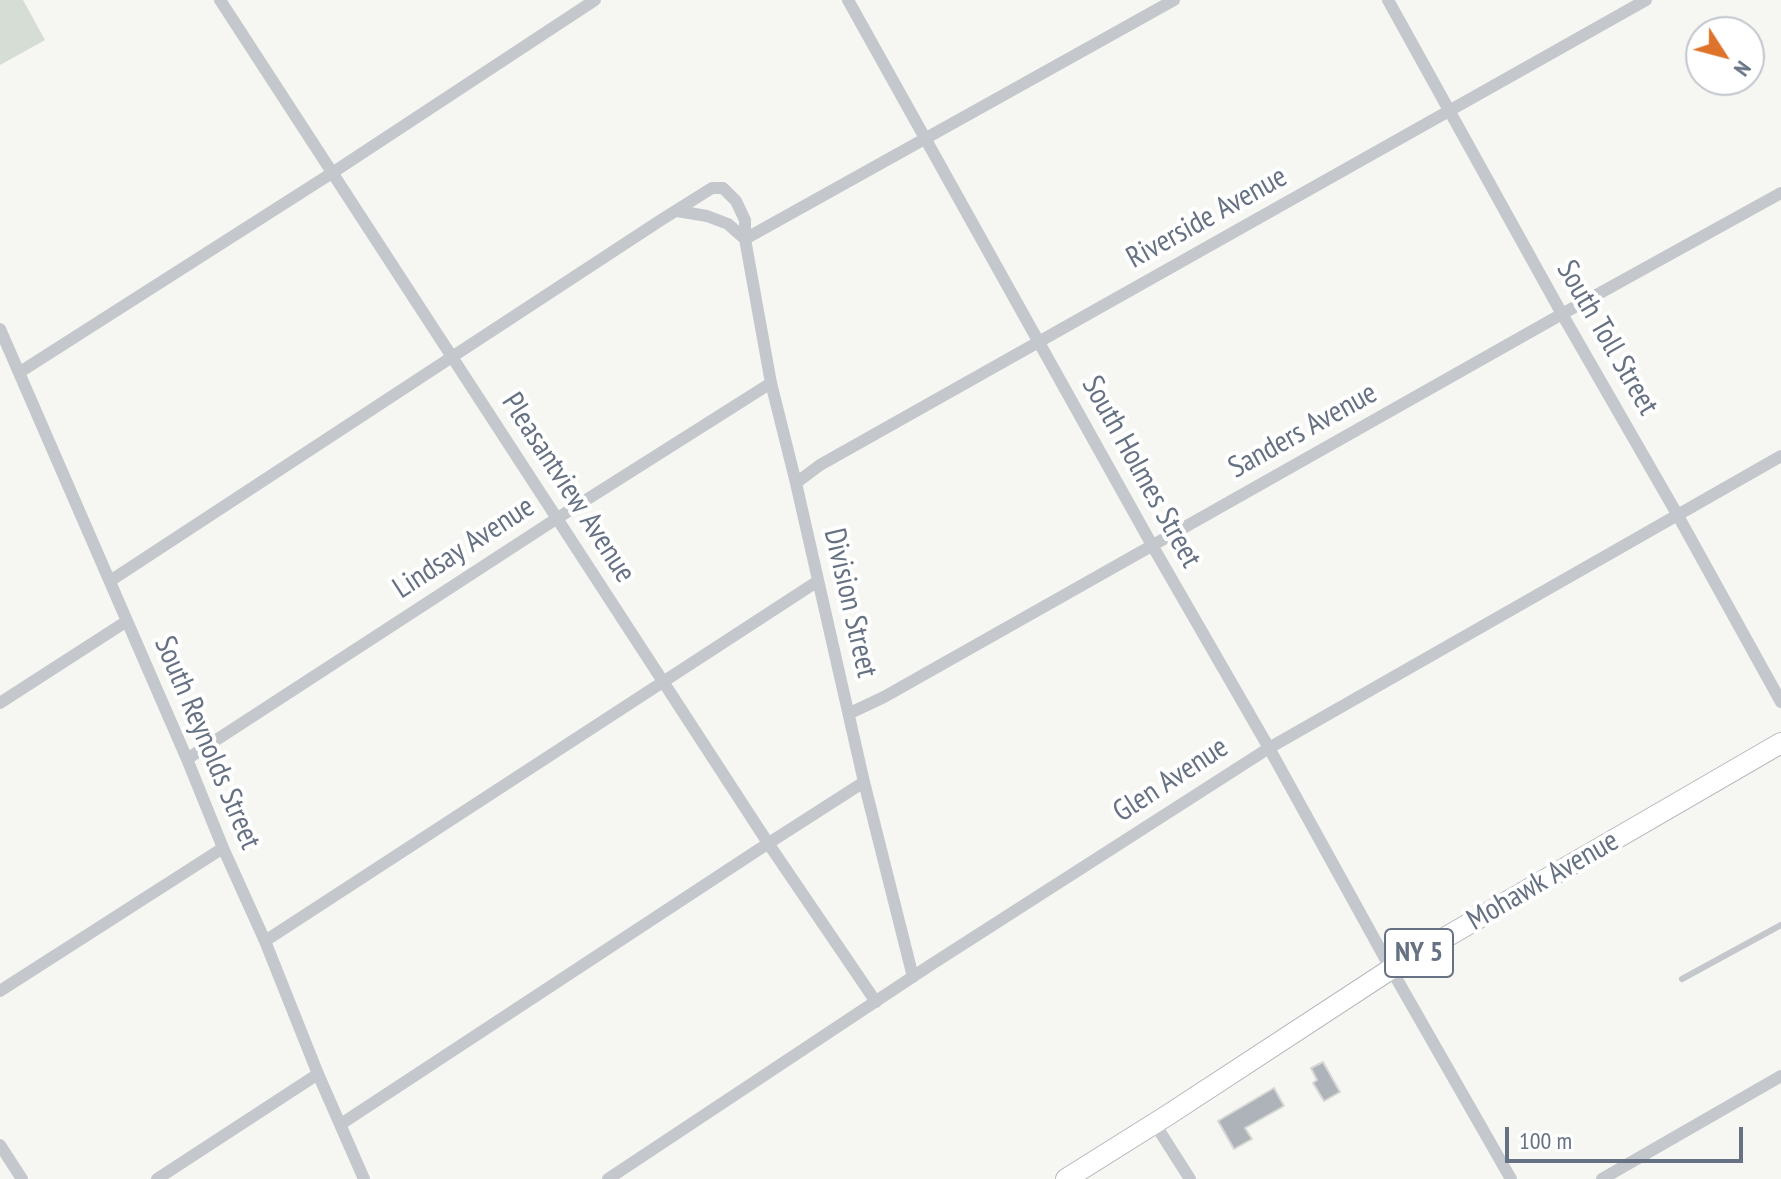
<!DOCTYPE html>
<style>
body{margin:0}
#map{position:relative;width:1781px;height:1179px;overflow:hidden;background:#f6f6f3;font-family:"PT Sans Narrow",sans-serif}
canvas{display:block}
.north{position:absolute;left:1685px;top:16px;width:80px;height:80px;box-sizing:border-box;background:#fff;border:2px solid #c2c6cd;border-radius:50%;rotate:126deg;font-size:22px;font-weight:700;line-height:32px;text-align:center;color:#667183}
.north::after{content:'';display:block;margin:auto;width:28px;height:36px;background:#de732b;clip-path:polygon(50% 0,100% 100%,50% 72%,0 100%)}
.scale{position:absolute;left:1505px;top:1127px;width:238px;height:36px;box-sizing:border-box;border:4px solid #667183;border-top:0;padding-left:10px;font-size:24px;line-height:28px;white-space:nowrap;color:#667183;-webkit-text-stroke:6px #fff;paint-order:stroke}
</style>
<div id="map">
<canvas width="1781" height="1179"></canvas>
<div class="north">N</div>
<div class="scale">100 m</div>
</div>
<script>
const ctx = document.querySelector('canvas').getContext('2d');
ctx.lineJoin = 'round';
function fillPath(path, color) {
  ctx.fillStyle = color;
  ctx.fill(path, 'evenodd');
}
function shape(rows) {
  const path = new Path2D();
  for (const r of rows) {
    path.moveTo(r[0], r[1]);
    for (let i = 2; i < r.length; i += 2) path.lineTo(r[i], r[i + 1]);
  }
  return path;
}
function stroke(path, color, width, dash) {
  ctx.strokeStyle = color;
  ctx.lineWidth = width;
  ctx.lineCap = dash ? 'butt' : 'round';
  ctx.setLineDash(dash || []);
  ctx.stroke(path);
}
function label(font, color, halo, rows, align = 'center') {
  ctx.font = font + ' "PT Sans Narrow",sans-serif';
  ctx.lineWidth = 8;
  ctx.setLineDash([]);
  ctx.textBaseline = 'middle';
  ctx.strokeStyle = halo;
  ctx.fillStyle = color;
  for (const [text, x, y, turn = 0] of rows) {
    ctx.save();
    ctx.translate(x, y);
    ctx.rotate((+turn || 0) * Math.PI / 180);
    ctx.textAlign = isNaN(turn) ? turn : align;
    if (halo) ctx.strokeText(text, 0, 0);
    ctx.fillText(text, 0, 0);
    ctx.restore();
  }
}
fillPath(shape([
 [0,0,23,0,45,40,0,65]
]), '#d6ddd4');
const building = shape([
 [1323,1062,1340,1092,1324,1101,1313,1083,1317,1080,1311,1068,1323,1062],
 [1274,1088,1284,1106,1245,1128,1252,1139,1234,1149,1218,1121,1274,1088]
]);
fillPath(building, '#adb3b9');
stroke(building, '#d7d8d5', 2);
const primary = shape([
 [1066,1179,1168,1115,1391,969,1781,743]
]);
stroke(primary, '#b5b8bd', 22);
stroke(shape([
 [1682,979,1781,925]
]), '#c4c7cb', 6);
stroke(shape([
 [220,0,768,843,876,1002],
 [848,0,1152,545,1269,748,1391,969,1511,1179],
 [1388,0,1562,314,1677,514,1781,702],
 [677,211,707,216,728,224,745,239],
 [745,239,1174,0],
 [0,329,187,759,223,848,265,941,318,1074,364,1179],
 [20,372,332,173,595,0],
 [796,483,820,465,1646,0],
 [110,581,661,220,712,188,723,188,736,201,745,220,745,239,771,383,796,483,864,782,913,977],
 [0,703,127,621],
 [850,713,884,697,1562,314,1781,193],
 [187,759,556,519,771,383],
 [265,941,818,581],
 [0,991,223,848],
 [341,1124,758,850,864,782],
 [1155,1124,1190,1179],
 [0,1145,22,1179],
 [157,1179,318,1074],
 [608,1179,929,966,1269,748,1781,456],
 [1602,1179,1781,1076]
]), '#c4c7cb', 12);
stroke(primary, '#fff', 20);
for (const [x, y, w] of [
 [1419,953,68]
]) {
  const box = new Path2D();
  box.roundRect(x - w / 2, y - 24, w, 48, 6);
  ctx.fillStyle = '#fff';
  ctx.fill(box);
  stroke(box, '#667183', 2);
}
label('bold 28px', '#667183', null, [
 ["NY 5",1419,953]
]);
label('30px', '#667183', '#fff', [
 ["Riverside Avenue",1207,218,-29],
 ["South Toll Street",1607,338,60],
 ["Sanders Avenue",1303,431,-29],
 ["South Holmes Street",1141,472,61],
 ["Pleasantview Avenue",568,488,57],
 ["Lindsay Avenue",464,548,-33],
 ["Division Street",850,603,77],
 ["South Reynolds Street",207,743,67],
 ["Glen Avenue",1171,780,-33],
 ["Mohawk Avenue",1543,881,-30]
]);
</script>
